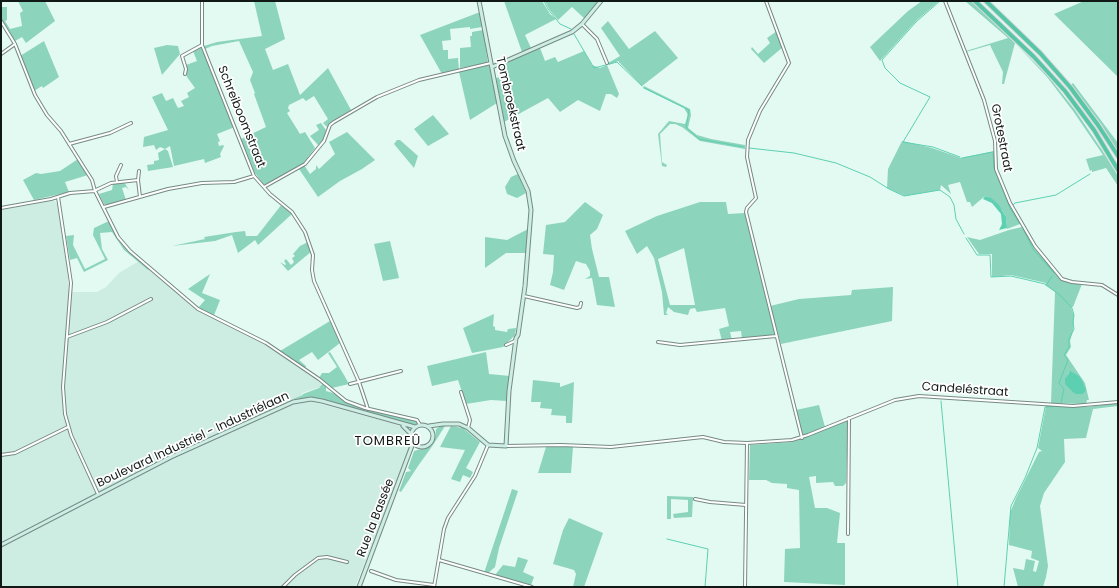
<!DOCTYPE html>
<meta charset="utf-8">
<style>
body{margin:0}
#map{position:relative;width:1119px;height:588px;overflow:hidden;background:#e3faf2;font-family:Poppins,sans-serif}
canvas{display:block}
.frame{position:absolute;inset:0;border:2px solid #111917;pointer-events:none}
</style>
<div id="map">
<canvas width="1119" height="588"></canvas>
<div class="frame"></div>
</div>
<script>
const ctx = document.querySelector('canvas').getContext('2d');
ctx.lineJoin = 'round';
function fillPath(path, color) {
  ctx.fillStyle = color;
  ctx.fill(path, 'evenodd');
}
function shape(rows) {
  const path = new Path2D();
  for (const r of rows) {
    if (r.length === 3) {
      path.moveTo(r[0] + r[2], r[1]);
      path.arc(r[0], r[1], r[2], 0, 2 * Math.PI);
      continue;
    }
    path.moveTo(r[0], r[1]);
    for (let i = 2; i < r.length; i += 2) path.lineTo(r[i], r[i + 1]);
  }
  return path;
}
function stroke(path, color, width, dash) {
  ctx.strokeStyle = color;
  ctx.lineWidth = width;
  ctx.lineCap = dash ? 'butt' : 'round';
  ctx.setLineDash(dash || []);
  ctx.stroke(path);
}
function label(font, color, halo, rows, align = 'center') {
  ctx.font = font + ' Poppins,sans-serif';
  ctx.lineWidth = 3.5;
  ctx.setLineDash([]);
  ctx.textBaseline = 'middle';
  ctx.strokeStyle = halo;
  ctx.fillStyle = color;
  for (const [text, x, y, turn = 0] of rows) {
    ctx.save();
    ctx.translate(x, y);
    ctx.rotate((+turn || 0) * Math.PI / 180);
    ctx.textAlign = isNaN(turn) ? turn : align;
    if (halo) ctx.strokeText(text, 0, 0);
    ctx.fillText(text, 0, 0);
    ctx.restore();
  }
}
fillPath(shape([
 [51,201,55,201,58,205,67,262,69,292,97,292,106,287,119,273,139,261,148,269,149,268,200,312,261,341,321,381,322,383,320,387,302,393,303,395,309,395,310,401,391,423,402,427,408,431,411,449,355,587,1,587,1,210]
]), '#ceede2');
fillPath(shape([
 [18,1,45,1,55,21,26,43,22,37,15,41,1,18,1,7,7,7,7,20,5,21,10,29,22,26,20,13,23,11],
 [254,1,275,1,285,39,265,49,273,70,288,64,300,95,328,68,351,110,334,120,327,127,323,123,328,119,314,96,306,101,303,98,289,105,288,108,290,111,287,113,300,134,305,132,315,148,303,164,267,185,263,184,255,173,241,139,266,127,254,94,255,93,250,80,253,72,239,41,212,46,205,49,204,46,217,42,262,36],
 [504,1,542,1,550,14,556,19,525,35,531,48,522,52],
 [545,1,599,1,585,19,572,7,558,20,549,9],
 [922,1,938,2,917,20,880,61,870,47,908,11],
 [965,1,971,1,988,16,1048,76,1075,110,1102,150,1118,176,1118,186,1106,168,1092,172,1092,170,1090,171,1086,159,1103,155,1073,111,1047,77,1015,43,1004,84,1002,84,1003,72,990,45,966,52,966,51,1008,38],
 [1084,1,1118,2,1118,77,1054,14],
 [480,12,482,27,470,29,470,27,450,29,451,40,442,41,443,50,448,50,448,59,458,58,459,70,442,74,420,35],
 [608,21,629,49,655,31,678,58,642,86,618,61,609,65,608,63,620,56,601,28],
 [483,30,488,63,460,68,460,48,471,47,470,36,472,36,472,32],
 [777,31,783,47,764,63,751,49,752,47,758,54,770,43,767,38],
 [44,41,59,77,43,88,42,86,34,91,20,56],
 [167,45,178,46,180,54,162,75,154,48],
 [201,47,235,127,217,134,220,141,218,142,219,146,223,145,224,146,220,154,221,157,205,163,204,159,174,166,170,146,165,149,160,147,156,150,154,145,143,147,144,137,168,130,152,97,162,93,166,101,173,98,178,108,184,106,181,101,189,97,187,93,195,88,187,77,186,65,197,61,193,51],
 [540,48,545,61,555,57,558,62,584,51,592,65,600,68,607,65,619,94,617,98,611,94,606,94,600,111,578,100,560,112,548,98,504,122,496,78,505,76,500,65],
 [489,65,497,103,470,120,459,72],
 [1073,83,1118,143,1118,152,1101,124,1071,85],
 [644,86,690,109,691,115,688,128,697,135,711,139,745,145,745,149,700,141,682,127,675,124,670,124,660,134,662,162,667,165,666,167,662,166,658,134,669,121,685,124,688,115,684,108,643,88],
 [433,115,449,134,428,146,414,129],
 [321,123,326,130,323,140,318,145,310,136,319,130,316,125],
 [347,132,375,160,362,169,340,181,318,197,299,169,304,165,310,174,316,169,316,165,319,169,335,154,329,142],
 [397,140,400,140,418,156,414,168,394,144],
 [902,141,932,148,961,158,994,151,995,168,1010,207,1020,224,1007,229,1006,217,1002,210,988,197,985,196,972,207,970,202,967,202,960,182,948,185,951,194,941,185,940,190,905,196,887,188,888,169],
 [165,149,168,151,173,167,148,171,147,165,154,164,154,161,159,160,158,153],
 [78,159,88,175,65,182,69,192,34,200,23,180,36,173,41,174,60,171],
 [518,174,526,193,517,198,507,194,505,187,511,177],
 [124,182,129,190,126,187,122,188,126,200,107,205,104,204,99,194,112,190,113,184],
 [585,202,603,215,597,229,590,235,592,249,599,277,609,277,615,307,597,305,592,278,585,279,590,276,590,271,586,264,582,263,576,261,564,290,550,285,553,272,554,255,543,254,546,225,565,222],
 [700,202,726,202,728,214,745,213,775,333,773,335,742,339,741,331,730,332,732,340,722,341,719,329,729,326,725,308,697,312,695,308,690,309,688,315,674,312,668,307,666,313,668,315,664,315,662,292,654,258,647,246,637,254,625,231,657,216],
 [684,248,695,305,670,305,658,259],
 [282,204,292,214,258,245,255,240,238,253,232,235,215,241,172,246,205,239,204,237,236,232,245,231,246,236,257,236],
 [109,221,120,240,129,251,149,268,148,270,124,250,112,232,100,233,102,249,108,260,84,272,77,258,70,260,66,236,74,235,73,245,85,269,105,259,93,235,94,228],
 [1022,227,1034,248,1062,280,1082,284,1073,307,1071,307,1074,316,1073,331,1070,341,1071,347,1066,355,1085,383,1089,400,1087,400,1086,404,1051,403,1055,292,1045,285,1046,283,1011,275,992,277,992,254,979,254,967,237,980,240,1009,230],
 [1069,372,1081,379,1085,388,1083,393,1075,394,1066,378],
 [528,229,526,253,506,253,485,268,485,237,507,240],
 [390,241,399,278,383,281,374,244],
 [308,242,312,251,288,271,280,262,285,265,286,264,284,261,286,259,291,265,294,262,292,258,295,256,293,254,300,246],
 [210,274,202,293,220,300,213,318,198,308,205,300,188,289],
 [893,287,892,321,781,344,770,306,799,299,851,295,852,290],
 [494,314,493,326,495,327,495,330,507,332,508,329,516,328,515,335,503,347,472,353,463,328],
 [330,321,340,343,318,360,312,352,299,360,306,366,305,369,280,351],
 [330,352,344,375,349,384,332,388,319,378,322,373,329,373,337,367,328,353],
 [486,352,489,374,510,376,507,401,491,400,466,404,458,380,432,386,427,366],
 [533,380,560,383,560,387,574,382,572,423,566,423,566,416,551,415,552,409,540,408,541,402,531,402],
 [323,383,326,386,326,391,333,393,353,405,416,421,417,424,413,425,318,398,293,399,303,395,303,394,319,388],
 [1118,403,1118,406,1093,409,1086,438,1064,439,1065,462,1044,493,1040,506,1048,566,1046,577,1043,587,1018,587,1013,568,1024,570,1026,559,1035,561,1033,571,1036,572,1039,561,1031,558,1032,551,1009,545,1010,513,1016,498,1039,452,1042,451,1038,448,1046,406,1087,407],
 [819,405,825,427,803,436,796,410],
 [848,420,846,483,843,486,835,486,833,482,816,483,816,476,809,477,815,508,827,508,840,513,837,543,845,543,845,585,784,582,785,549,800,548,799,490,787,488,787,484,772,483,766,480,749,480,750,445,793,442],
 [441,426,445,426,433,445,418,466,401,492,399,491,406,472,411,471,408,468,414,451,431,446,435,439,436,429],
 [451,426,463,428,480,442,466,468,473,472,470,478,463,475,460,482,451,479,465,450,440,447],
 [546,447,573,447,571,473,538,473],
 [512,489,518,491,499,548,495,567,487,574,484,573],
 [667,496,693,497,692,517,674,518,673,514,688,512,688,500,671,499,671,519,667,519],
 [569,518,603,533,584,587,573,587,576,574,574,570,553,564,563,530],
 [518,557,528,560,523,572,534,577,531,585,495,575,503,565,515,567]
]), '#8dd4bd');
fillPath(shape([
 [985,196,991,198,999,205,1006,217,1007,228,999,230,1002,224,1001,214,992,203,983,199],
 [1070,371,1079,376,1082,380,1086,390,1083,394,1075,394,1065,384,1065,379]
]), '#5cd0b0');
stroke(shape([
 [544,1,548,9,560,24,571,29],
 [940,1,916,22,882,60,885,68,900,83,930,97,903,142,933,147,960,157],
 [574,34,594,68,606,65],
 [609,64,617,62,642,86],
 [644,88,689,110,686,127,699,139,744,147],
 [749,148,794,153,836,163,870,177,889,189,904,196,940,190,950,197,954,205,956,219,964,234],
 [993,154,994,168,1010,208,1020,224],
 [962,158,993,152],
 [1013,205,1015,203,1056,195,1090,174],
 [1023,229,1033,249,1054,273],
 [966,238,977,255,990,255,991,277,1011,276,1045,284,1061,296,1072,308,1074,315,1073,322,1074,329,1069,339,1069,347,1064,355,1068,360,1059,383,1064,389,1061,403],
 [1047,284,1052,276],
 [941,401,958,587],
 [667,539,708,549,705,587],
 [1004,587,1011,506,1025,478,1037,448,1045,407,1061,406]
]), '#5cd0b0', 1);
const street = shape([
 [202,1,202,45,254,176,270,194,292,212,305,232,313,255,312,270,314,281,359,382,368,409],
 [766,1,789,63,760,111,748,140,747,157,756,198,747,208,746,212,802,438],
 [945,1,984,100,995,141,996,169,1010,203,1035,246,1062,279,1072,282,1102,285,1118,295],
 [1,21,15,44,35,95,47,115,61,131,83,166,92,180,95,191,118,237,130,251,198,309,266,343,319,379,346,401,365,408,417,420,420,425],
 [582,24,597,39,607,63],
 [1,54,15,44],
 [185,74,186,69,182,56,202,45],
 [69,144,110,133,131,123],
 [138,180,139,171],
 [117,182,116,176,121,165],
 [264,187,305,164,324,141,330,125,334,122,377,97,419,80,491,63],
 [96,190,111,183,138,180,140,197],
 [58,197,71,283,63,387,65,414,71,435,98,494],
 [104,207,168,189,202,183,234,182,254,176],
 [1,208,51,199,70,193,95,191],
 [524,296,577,308,580,307,581,303],
 [67,337,107,322,151,299],
 [658,342,680,345,776,336],
 [506,345,515,341],
 [350,384,401,371],
 [461,392,470,420,468,428],
 [506,446,561,445,611,447,703,437,724,442,747,443,792,440,808,435,895,400,919,396,1073,406,1118,402],
 [1,455,15,453,68,427],
 [695,499,710,502,746,505],
 [848,534,849,418],
 [439,560,532,587],
 [371,571,396,580,434,585],
 [283,587,295,575,318,558,327,557,347,562],
 [434,587,444,529,448,518,475,476,488,445],
 [745,587,747,443]
]);
const secondary = shape([
 [492,67,572,32,582,24,601,1],
 [422,436,11],
 [403,426,411,434],
 [429,426,443,424,459,424,468,428,488,445,506,446,509,391,516,338,518,335,525,286,531,210,528,191,514,161,505,136,479,1],
 [1,545,171,457,293,402,311,399,322,401,415,427],
 [359,587,413,443]
]);
const highway = shape([
 [975,1,1034,57,1065,91,1094,130,1118,170],
 [986,1,1040,53,1070,87,1098,125,1118,156]
]);
stroke(street, '#768a83', 4);
stroke(secondary, '#768a83', 5);
stroke(highway, '#d9dada', 6);
stroke(street, '#fff', 2);
stroke(secondary, '#cdeee5', 3);
stroke(highway, '#57c6a7', 4);
label('12px', '#111917', '#fff', [
 ["Tombroekstraat",510,104,77],
 ["Schreiboomstraat",241,117,68],
 ["Grotestraat",1001,138,79],
 ["Candeléstraat",965,390,4],
 ["Boulevard Industriel - Industriélaan",193,440,-25],
 ["Rue la Bassée",376,518,-69]
]);
ctx.letterSpacing = '1px';
label('13px', '#111917', '#fff', [
 ["TOMBREÛ",388,442]
]);
ctx.letterSpacing = '0px';
</script>
